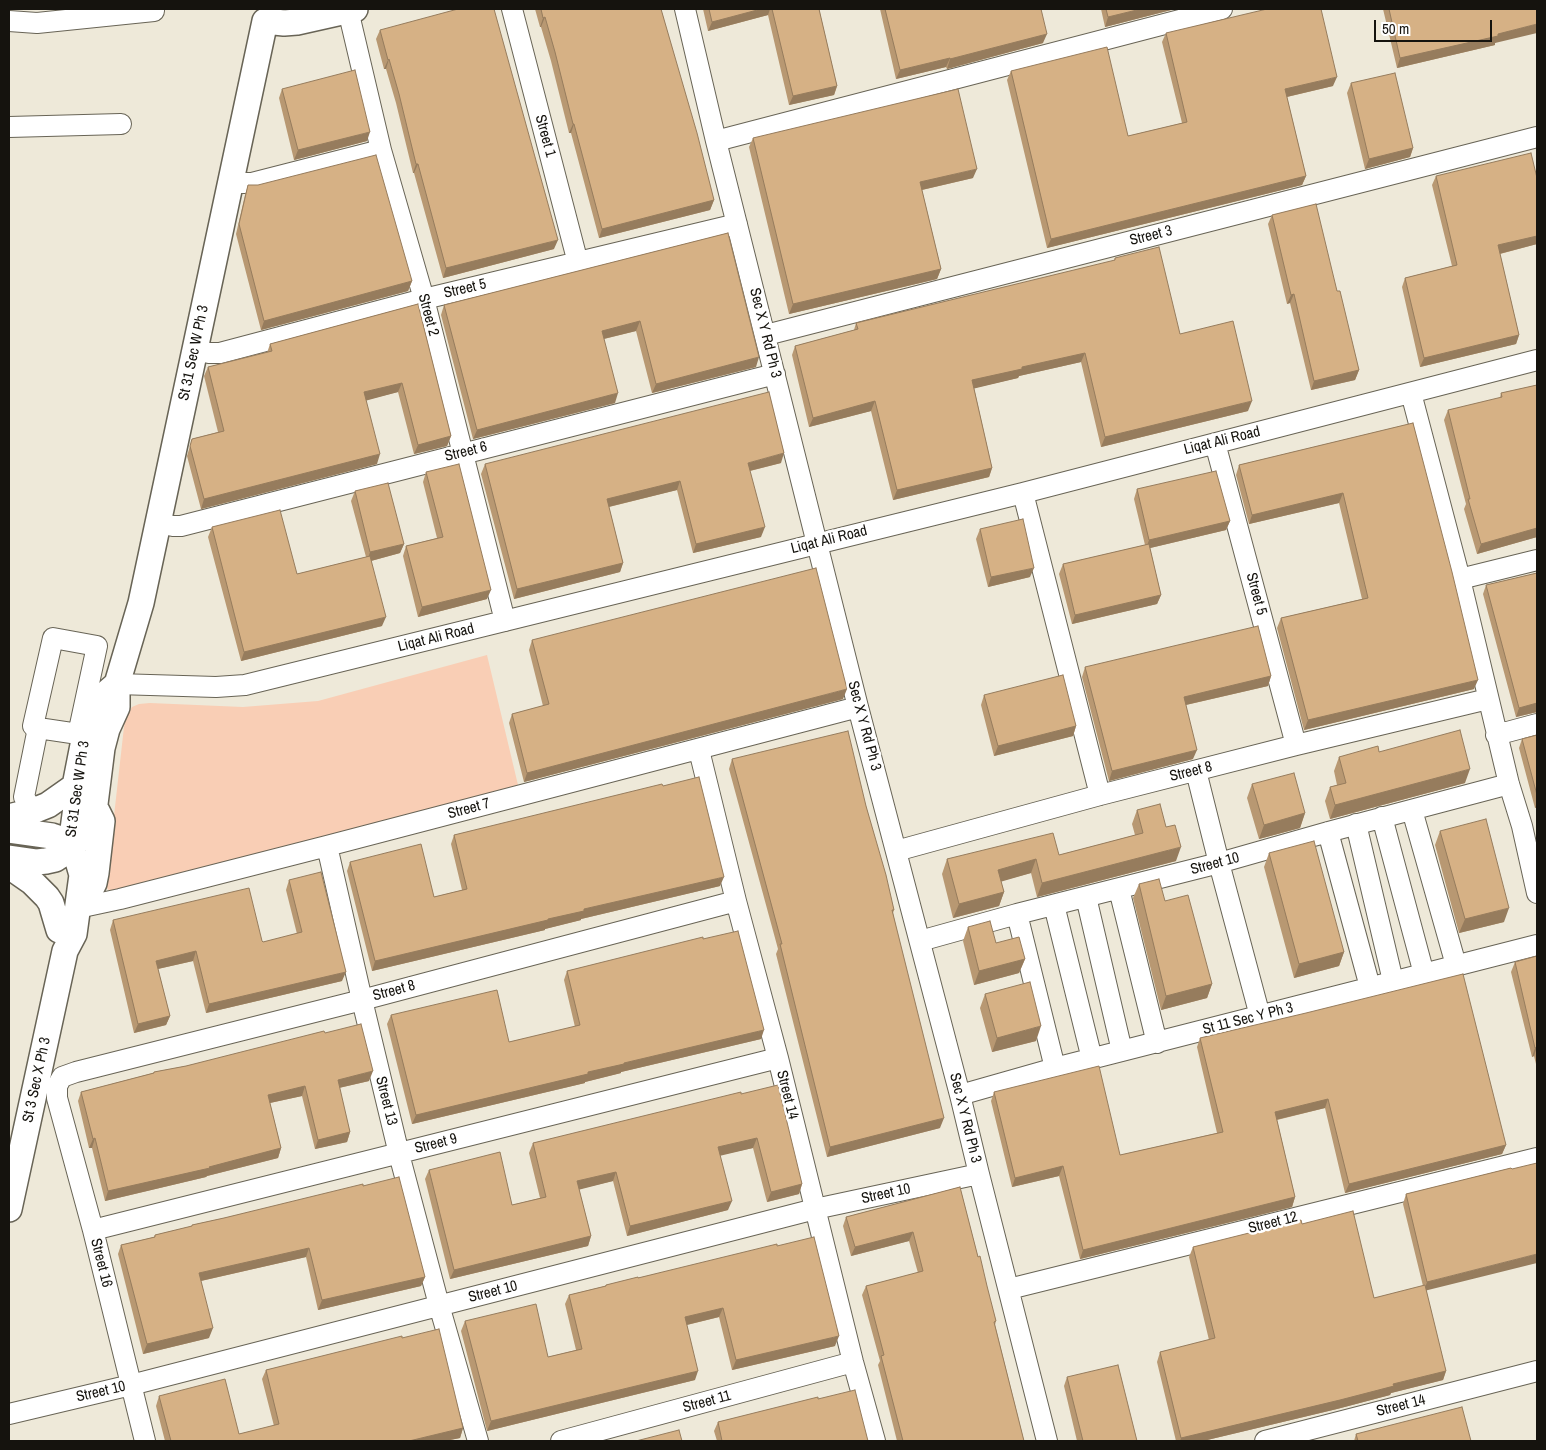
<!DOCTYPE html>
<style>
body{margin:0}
#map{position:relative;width:1546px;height:1450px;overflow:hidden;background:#eee9d9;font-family:"Archivo Narrow",sans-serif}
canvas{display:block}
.frame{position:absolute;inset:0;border:10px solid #15130e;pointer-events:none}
.scale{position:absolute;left:1374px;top:20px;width:118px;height:22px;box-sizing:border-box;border:2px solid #15130e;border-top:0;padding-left:6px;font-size:15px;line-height:18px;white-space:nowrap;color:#15130e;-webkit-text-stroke:4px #fff;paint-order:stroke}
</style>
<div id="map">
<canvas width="1546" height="1450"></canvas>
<div class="frame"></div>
<div class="scale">50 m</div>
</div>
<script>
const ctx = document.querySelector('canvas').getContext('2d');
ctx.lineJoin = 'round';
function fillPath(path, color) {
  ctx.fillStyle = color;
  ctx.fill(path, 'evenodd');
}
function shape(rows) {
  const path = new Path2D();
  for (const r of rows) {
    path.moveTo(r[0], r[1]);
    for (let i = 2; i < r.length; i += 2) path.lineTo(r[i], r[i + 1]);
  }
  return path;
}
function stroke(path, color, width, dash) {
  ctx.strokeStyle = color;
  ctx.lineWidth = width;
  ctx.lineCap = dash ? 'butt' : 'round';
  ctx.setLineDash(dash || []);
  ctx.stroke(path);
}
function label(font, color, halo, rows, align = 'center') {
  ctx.font = font + ' "Archivo Narrow",sans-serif';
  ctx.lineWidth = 5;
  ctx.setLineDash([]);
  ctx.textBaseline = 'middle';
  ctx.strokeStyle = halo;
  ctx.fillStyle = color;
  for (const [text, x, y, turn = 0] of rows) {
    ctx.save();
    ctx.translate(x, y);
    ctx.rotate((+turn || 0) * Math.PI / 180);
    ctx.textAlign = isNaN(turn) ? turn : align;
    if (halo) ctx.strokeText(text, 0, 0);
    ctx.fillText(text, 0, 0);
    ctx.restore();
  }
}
fillPath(shape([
 [487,655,518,785,112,894,106,887,125,718,132,707,139,704,150,703,243,707,318,701]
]), '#f9ceb5');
const minor = shape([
 [512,9,578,263],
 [685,9,716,141,858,707,960,1095,979,1174,1047,1441],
 [348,10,381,150,424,299,505,621],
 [9,21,37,23,154,11],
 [9,127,121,124],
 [716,141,1222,9],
 [230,181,243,183,252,183,381,150],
 [766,335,1537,137],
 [194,350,209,353,220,353,424,299,737,224],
 [1411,393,1460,579,1509,784,1522,826,1537,893],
 [1215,443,1296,745],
 [1023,493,1100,795],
 [157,523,173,526,181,526,775,374],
 [1460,579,1537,560],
 [117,684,216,687,245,685,1023,493,1537,360],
 [38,728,33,726,53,638,97,646,80,725],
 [1496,735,1537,724],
 [699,750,736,901,778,1058,853,1362,875,1441],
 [1196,771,1219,863,1260,1016],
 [1412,810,1456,965],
 [33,811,24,797,38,728,85,735],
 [1382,817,1424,974],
 [1356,824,1393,981],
 [1328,832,1370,987],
 [327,846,362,1000,399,1154,439,1305,478,1441],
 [896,851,1100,795,1296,745,1488,699],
 [1119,889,1157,1043],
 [1086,897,1122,1051],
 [1054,905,1092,1059],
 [78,908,120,899,327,846,858,707],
 [1017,914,1055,1068],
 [920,941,1017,914,1219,863,1328,832,1509,784],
 [960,1095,1055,1068,1537,945],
 [93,1230,778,1058],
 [1009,1289,1537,1158],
 [9,1414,131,1385,815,1209,979,1174],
 [145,1441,93,1230,57,1098,57,1086,62,1077,76,1072,362,1000,736,901],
 [561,1441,853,1362],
 [1265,1441,1537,1371]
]);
const major = shape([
 [9,817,33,811,48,805,75,786],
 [9,830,52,836,58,838,70,849,78,861,82,875,74,934,65,951,9,1209],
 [70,852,77,800,75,786,85,735,95,706,102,697,117,684],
 [9,858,37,862,46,861,55,859,70,849,87,830,93,820,102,748,107,729,117,707,117,684,141,603,265,21,284,23,297,22,355,9],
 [9,866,32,882,47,897,51,903,59,930],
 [89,893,94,883,96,873,102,821,97,811]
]);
stroke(minor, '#686456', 22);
stroke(major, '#686456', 28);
stroke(minor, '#fff', 20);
stroke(major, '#fff', 25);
fillPath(shape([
 [535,9,661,9,714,200,710,210,599,238,571,133,569,133,551,61,541,27,540,27],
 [703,9,819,9,837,86,834,95,789,105,768,15,708,31],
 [880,9,1041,9,1043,43,947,69,946,67,896,79],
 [1101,9,1175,9,1105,27],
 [1383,9,1537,9,1495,43,1495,45,1397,68],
 [380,30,554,249,443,278,414,173,413,173,396,103,386,69,384,69,376,39],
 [1166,33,1333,86,1287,97,1306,176,1302,185,1047,248,1007,80,1011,71,1128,136,1182,123,1162,42],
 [1351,83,1413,148,1410,157,1365,169,1347,93],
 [282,89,367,141,294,160,279,98],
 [753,138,973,178,922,190,941,269,937,279,789,314,749,147],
 [1436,176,1537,178,1537,244,1500,254,1519,335,1516,344,1420,367,1402,287,1405,278,1452,266,1432,185],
 [248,185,412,281,408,291,261,330,236,234,245,195],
 [1272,215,1337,291,1359,370,1355,380,1311,390,1290,303,1287,304,1268,224],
 [728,233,756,367,652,393,636,331,604,339,615,403,473,439,441,315,444,305],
 [1115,258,1180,334,1248,411,1101,447,1081,362,1019,376,1018,378,974,388,992,468,989,477,893,500,871,411,809,427,792,355,795,346,854,330,856,323,1114,261],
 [418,304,451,436,447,446,414,454,398,392,366,400,377,464,201,509,187,456,192,439,218,432,204,376,208,367,267,353,270,344],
 [1537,385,1537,537,1477,554,1464,509,1466,504,1444,420,1448,410,1500,398,1501,393],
 [1413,423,1474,689,1304,730,1277,628,1281,618,1362,599,1339,503,1249,524,1236,475,1239,465],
 [781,463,750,471,761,537,693,553,677,490,609,507,623,563,620,572,514,599,481,474,485,464],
 [426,472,487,599,418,617,403,556,406,546,437,538,423,482],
 [1137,489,1230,521,1226,530,1150,548,1161,595,1157,604,1072,624,1059,574,1063,564,1145,545,1134,499],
 [355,491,404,544,400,553,371,561,382,626,241,661,208,537,212,527,297,574,366,557,351,501],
 [980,529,1030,577,988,587,976,539],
 [1537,573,1537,712,1516,717,1483,594,1486,585],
 [532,640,843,699,524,782,509,723,512,714,543,706,529,650],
 [1085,667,1271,676,1268,686,1186,705,1193,759,1109,781,1082,677],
 [984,695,1076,726,1073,736,994,756,981,705],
 [1537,735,1537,807,1535,808,1519,748,1522,739],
 [1379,752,1465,783,1330,819,1325,801,1330,787,1337,785,1334,771,1339,757],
 [732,759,866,806,894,910,893,913,940,1128,827,1157,776,954,778,949,729,769],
 [1252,784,1305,813,1300,828,1259,839,1247,798],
 [663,786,720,886,581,919,581,920,545,929,545,930,372,971,347,871,350,862,434,897,462,890,451,844,454,835],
 [1137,810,1176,861,1037,897,1031,873,1001,881,1004,892,999,906,953,918,942,874,947,859,1059,855,1105,843,1135,835,1132,824],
 [1440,831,1504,922,1459,933,1435,845],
 [1269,853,1344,952,1339,966,1294,978,1264,867],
 [289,880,342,981,206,1013,193,961,158,969,170,1016,166,1025,134,1033,110,930,113,920,263,942,297,934,286,890],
 [1139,884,1165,901,1212,984,1207,998,1161,1010,1133,898],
 [968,927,1025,959,1019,973,974,985,963,941],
 [703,939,761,1039,621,1072,621,1073,585,1082,585,1083,412,1124,387,1024,391,1015,509,1042,575,1027,564,980,567,971],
 [1537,956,1537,1068,1534,1056,1532,1057,1511,972,1515,962],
 [985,994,1036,1041,992,1052,980,1008],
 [325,1033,369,1081,339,1088,350,1132,347,1142,315,1149,302,1096,270,1103,281,1148,278,1158,207,1176,206,1177,105,1201,92,1148,89,1148,78,1101,81,1092,153,1073,154,1072,186,1066],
 [1200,1038,1506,1145,1502,1154,1345,1193,1325,1108,1277,1120,1295,1197,1292,1207,1080,1259,1059,1176,1012,1187,991,1101,994,1092,1120,1155,1217,1133,1197,1047],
 [741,1094,802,1184,799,1194,767,1202,753,1148,720,1155,728,1210,627,1236,613,1181,579,1189,591,1236,588,1246,450,1279,425,1179,429,1170,512,1205,540,1198,529,1153,533,1143],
 [1511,1168,1426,1290,1446,1371,1443,1380,1391,1393,1390,1395,1337,1409,1203,1441,1176,1441,1157,1362,1160,1352,1209,1340,1189,1257,1193,1247,1302,1224,1374,1298,1423,1286,1403,1204,1406,1194],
 [363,1186,425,1277,421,1286,318,1310,306,1257,201,1281,209,1338,143,1354,118,1254,121,1245,154,1237,155,1235,192,1226,192,1225,224,1218],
 [960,1187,978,1257,996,1321,995,1325,1024,1441,897,1441,878,1365,880,1361,862,1295,866,1286,918,1273,909,1241,851,1256,843,1226,846,1217],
 [777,1246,835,1346,732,1370,719,1317,687,1325,695,1380,487,1431,461,1331,465,1321,548,1357,576,1350,565,1304,569,1295,605,1286,606,1285,638,1278],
 [402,1338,463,1428,460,1438,445,1441,165,1441,156,1406,159,1396,239,1434,274,1426,262,1379,266,1370],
 [1067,1377,1137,1441,1077,1441,1064,1386],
 [818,1399,868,1441,717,1441,714,1431,718,1422],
 [1356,1434,1471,1441,1354,1441]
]), '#b89872');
fillPath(shape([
 [761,9,770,9,768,15,708,31,712,22],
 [1141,9,1175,9,1105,27,1108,17],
 [545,17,541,27,540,27,543,18],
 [1537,24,1537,33,1495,43,1495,45,1397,68,1400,58],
 [1047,34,1043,43,947,69,950,59],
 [950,58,946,67,896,79,900,70],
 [389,59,386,69,384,69,388,60],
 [1337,77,1333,86,1282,98,1285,89],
 [837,86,834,95,789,105,793,96],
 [573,124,574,124,571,133,569,133],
 [370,132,367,141,294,160,298,150],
 [1413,148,1410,157,1365,169,1369,159],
 [416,164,418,164,414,173,413,173],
 [977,169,973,178,917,191,920,182],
 [1306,176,1302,185,1047,248,1051,239],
 [714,200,710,210,599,238,602,229],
 [1537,236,1537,244,1495,255,1498,245],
 [558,240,554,249,443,278,446,268],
 [941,269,937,279,789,314,793,304],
 [412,281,408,291,261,330,264,321],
 [1294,294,1290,303,1287,304,1291,295],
 [640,321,636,331,599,340,602,331],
 [1519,335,1516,344,1420,367,1424,358],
 [1085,353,1081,362,1019,376,1018,378,968,390,972,380,1022,367],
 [759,357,756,367,652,393,656,384],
 [1359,370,1355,380,1311,390,1314,381],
 [402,383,398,392,361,402,364,392],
 [618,393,615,403,473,439,477,430],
 [875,401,871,411,809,427,813,418],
 [1252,401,1248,411,1101,447,1105,437],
 [451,436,447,446,414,454,418,445],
 [784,453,781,463,745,472,748,463],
 [380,454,377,464,201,509,204,499],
 [992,468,989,477,893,500,897,490],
 [680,481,677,490,604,508,607,499],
 [1343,493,1339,503,1249,524,1252,515],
 [1230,521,1226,530,1146,549,1149,540],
 [765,527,761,537,693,553,696,544],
 [1537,528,1537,537,1477,554,1481,544],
 [404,544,400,553,367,562,370,552],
 [623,563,620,572,514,599,517,589],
 [1034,568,1030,577,988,587,991,577],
 [491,590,487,599,418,617,422,607],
 [1161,595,1157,604,1072,624,1075,615],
 [386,617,382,626,241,661,244,652],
 [1271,676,1268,686,1181,706,1184,697],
 [1478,680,1474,689,1304,730,1308,720],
 [847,689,843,699,524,782,527,773],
 [1537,703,1537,712,1516,717,1519,708],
 [1076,726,1073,736,994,756,998,746],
 [1197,750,1193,759,1109,781,1112,771],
 [1470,769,1465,783,1330,819,1335,805],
 [1537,801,1537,807,1535,808],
 [1305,813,1300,828,1259,839,1264,825],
 [1181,847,1176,861,1037,897,1042,883],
 [1036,859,1031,873,993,884,998,870],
 [724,877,720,886,581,919,581,920,545,929,545,930,372,971,375,961,548,919,584,909],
 [1004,892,999,906,953,918,959,904],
 [1509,908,1504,922,1459,933,1465,919],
 [196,951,193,961,153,970,156,961],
 [1344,952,1339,966,1294,978,1299,964],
 [1025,959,1019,973,974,985,979,971],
 [346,972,342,981,206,1013,209,1004],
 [1212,984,1207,998,1161,1010,1166,996],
 [170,1016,166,1025,134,1033,138,1024],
 [1041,1026,1036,1041,992,1052,997,1038],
 [764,1030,761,1039,621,1072,621,1073,585,1082,585,1083,412,1124,416,1115,624,1063],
 [1537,1047,1534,1056,1532,1057,1535,1048],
 [373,1071,369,1081,334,1089,338,1080],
 [305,1086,302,1096,265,1104,268,1095],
 [1328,1099,1325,1108,1271,1121,1275,1112],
 [944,1118,940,1128,827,1157,830,1147],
 [350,1132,347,1142,315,1149,318,1140],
 [95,1138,92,1148,89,1148,93,1139],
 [757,1138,753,1148,715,1157,718,1147],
 [1506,1145,1502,1154,1345,1193,1349,1184],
 [281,1148,278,1158,207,1176,206,1177,105,1201,108,1191],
 [1063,1166,1059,1176,1012,1187,1015,1178],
 [616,1172,613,1181,574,1191,577,1181],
 [802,1184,799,1194,767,1202,771,1192],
 [1295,1197,1292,1207,1080,1259,1083,1250],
 [732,1201,728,1210,627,1236,630,1226],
 [913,1232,909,1241,851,1256,855,1247],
 [591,1236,588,1246,450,1279,454,1270],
 [309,1248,306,1257,196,1282,199,1273],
 [1537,1254,1537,1263,1424,1291,1427,1282],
 [425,1277,421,1286,318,1310,322,1300],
 [723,1308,719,1317,682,1326,685,1317],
 [213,1328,209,1338,143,1354,147,1344],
 [839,1336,835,1346,732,1370,736,1360],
 [698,1371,695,1380,487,1431,491,1421],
 [1446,1371,1443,1380,1391,1393,1390,1395,1337,1409,1203,1441,1180,1441,1181,1438,1393,1384],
 [463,1428,460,1438,445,1441,409,1441]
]), '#967c5d');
const building = shape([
 [458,9,494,9,558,240,446,268,418,164,416,164,399,94,389,59,388,60,380,30,458,9],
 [541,9,661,9,697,133,714,200,602,229,574,124,573,124,555,52,545,17,543,18,541,9],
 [709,9,761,9,712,22,709,9],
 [772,9,819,9,837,86,793,96,772,9],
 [885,9,1041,9,1047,34,950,59,950,58,900,70,885,9],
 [1106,9,1141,9,1108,17,1106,9],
 [1267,9,1321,9,1337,77,1285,89,1306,176,1051,239,1011,71,1107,47,1128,136,1187,122,1166,33,1267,9],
 [1389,9,1537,9,1537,24,1498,34,1498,36,1400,58,1389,9],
 [355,70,370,132,298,150,282,89,355,70],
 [1395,73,1413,148,1369,159,1351,83,1395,73],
 [958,89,977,169,920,182,941,269,793,304,753,138,958,89],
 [1531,153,1537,178,1537,236,1498,245,1519,335,1424,358,1405,278,1457,265,1436,176,1531,153],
 [376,155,412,281,264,321,239,224,248,185,258,185,376,155],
 [1316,204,1337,291,1340,291,1359,370,1314,381,1294,294,1291,295,1272,215,1316,204],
 [728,233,759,357,656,384,640,321,602,331,618,393,477,430,444,305,728,233],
 [1159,247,1180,334,1233,321,1252,401,1105,437,1085,353,1022,367,1022,369,972,380,992,468,897,490,875,401,813,418,795,346,858,329,856,323,1115,260,1115,258,1159,247],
 [418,304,451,436,418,445,402,383,364,392,380,454,204,499,190,446,192,439,224,431,208,367,272,351,270,344,418,304],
 [1537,385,1537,528,1481,544,1468,499,1470,499,1448,410,1502,397,1501,393,1537,385],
 [769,392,784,453,748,463,765,527,696,544,680,481,607,499,623,563,517,589,485,464,769,392],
 [1413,423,1452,572,1478,680,1308,720,1281,618,1368,598,1343,493,1252,515,1239,465,1413,423],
 [459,464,491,590,422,607,406,546,443,537,426,472,459,464],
 [1216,471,1230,521,1149,540,1137,489,1216,471],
 [388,483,404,544,370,552,355,491,388,483],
 [280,510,297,574,370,556,386,617,244,652,212,527,280,510],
 [1023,519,1034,568,991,577,980,529,1023,519],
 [1149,544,1161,595,1075,615,1063,564,1149,544],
 [816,568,847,689,527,773,512,714,549,704,532,640,816,568],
 [1537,573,1537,703,1519,708,1486,585,1537,573],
 [1258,626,1271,676,1184,697,1197,750,1112,771,1085,667,1258,626],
 [1063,675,1076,726,998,746,984,695,1063,675],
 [1460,730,1470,769,1335,805,1330,787,1346,783,1339,757,1378,746,1379,752,1460,730],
 [848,731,866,806,886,875,894,910,892,910,944,1118,830,1147,780,944,782,944,732,759,848,731],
 [1537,735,1537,795,1522,739,1537,735],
 [1294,773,1305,813,1264,825,1252,784,1294,773],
 [699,777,724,877,584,909,584,911,548,919,548,920,375,961,350,862,421,844,434,897,467,889,454,835,662,784,663,786,699,777],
 [1160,804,1166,827,1175,825,1181,847,1042,883,1036,859,998,870,1004,892,959,904,947,859,1053,833,1059,855,1105,843,1143,833,1137,810,1160,804],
 [1486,819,1509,908,1465,919,1440,831,1486,819],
 [1314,841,1344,952,1299,964,1269,853,1314,841],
 [321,872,346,972,209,1004,196,951,156,961,170,1016,138,1024,113,920,249,888,262,941,263,942,302,932,289,880,321,872],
 [1159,879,1165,901,1188,895,1212,984,1166,996,1139,884,1159,879],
 [990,921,996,943,1019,937,1025,959,979,971,968,927,990,921],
 [738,931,764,1030,624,1063,624,1064,588,1072,588,1074,416,1115,391,1015,497,990,509,1042,580,1025,567,971,703,937,703,939,738,931],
 [1537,956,1537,1047,1535,1048,1515,962,1537,956],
 [1463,974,1506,1145,1349,1184,1328,1099,1275,1112,1295,1197,1083,1250,1063,1166,1015,1178,994,1092,1099,1066,1120,1155,1223,1132,1200,1038,1306,1013,1463,974],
 [1030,982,1041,1026,997,1038,985,994,1030,982],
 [361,1024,373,1071,338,1080,350,1132,318,1140,305,1086,268,1095,281,1148,209,1167,210,1168,108,1191,95,1138,93,1139,81,1092,154,1073,154,1072,186,1066,324,1031,325,1033,361,1024],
 [778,1085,802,1184,771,1192,757,1138,718,1147,732,1201,630,1226,616,1172,577,1181,591,1236,454,1270,429,1170,500,1152,512,1205,546,1197,533,1143,741,1092,741,1094,778,1085],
 [1537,1163,1537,1254,1427,1282,1406,1194,1511,1168,1512,1169,1537,1163],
 [399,1177,425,1277,322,1300,309,1248,199,1273,213,1328,147,1344,121,1245,155,1237,155,1235,192,1226,192,1225,224,1218,363,1184,363,1186,399,1177],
 [960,1187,978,1257,980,1256,987,1286,996,1321,994,1322,1024,1441,903,1441,881,1356,884,1355,866,1286,923,1271,913,1232,855,1247,846,1217,960,1187],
 [1353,1211,1374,1298,1425,1285,1446,1371,1393,1384,1394,1386,1340,1400,1181,1438,1160,1352,1215,1338,1193,1247,1301,1220,1302,1224,1353,1211],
 [814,1237,839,1336,736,1360,723,1308,685,1317,698,1371,491,1421,465,1321,536,1304,548,1357,582,1349,569,1295,606,1286,606,1285,638,1277,638,1278,777,1244,777,1246,814,1237],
 [439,1329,463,1428,409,1441,171,1441,159,1396,225,1379,239,1434,279,1424,266,1370,402,1336,402,1338,439,1329],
 [1118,1365,1137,1441,1083,1441,1067,1377,1118,1365],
 [855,1390,868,1441,722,1441,718,1422,818,1397,818,1399,855,1390],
 [1462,1407,1471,1441,1358,1441,1356,1434,1462,1407],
 [679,1430,682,1441,636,1441,679,1430]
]);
fillPath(building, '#d6b185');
stroke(building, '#967c5d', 1);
label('15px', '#15130e', '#fff', [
 ["Street 1",545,136,75],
 ["Street 3",1151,236,-14],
 ["Street 5",465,289,-13],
 ["Street 2",428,315,75],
 ["Sec X Y Rd Ph 3",765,333,76],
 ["St 31 Sec W Ph 3",194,353,-78],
 ["Liqat Ali Road",1222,441,-14],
 ["Street 6",466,452,-14],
 ["Liqat Ali Road",829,540,-14],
 ["Street 5",1256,594,75],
 ["Liqat Ali Road",436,638,-14],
 ["Sec X Y Rd Ph 3",864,726,75],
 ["Street 8",1191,772,-14],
 ["St 31 Sec W Ph 3",78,789,-82],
 ["Street 7",469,809,-15],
 ["Street 10",1215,864,-15],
 ["Street 8",394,991,-15],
 ["St 11 Sec Y Ph 3",1248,1019,-14],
 ["St 3 Sec X Ph 3",37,1080,-78],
 ["Street 14",787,1095,76],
 ["Street 13",386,1101,76],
 ["Sec X Y Rd Ph 3",965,1118,76],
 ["Street 9",436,1144,-14],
 ["Street 10",886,1194,-12],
 ["Street 12",1273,1223,-14],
 ["Street 16",101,1263,76],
 ["Street 10",493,1292,-14],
 ["Street 10",101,1392,-13],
 ["Street 11",707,1402,-15],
 ["Street 14",1401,1406,-14]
]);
</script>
